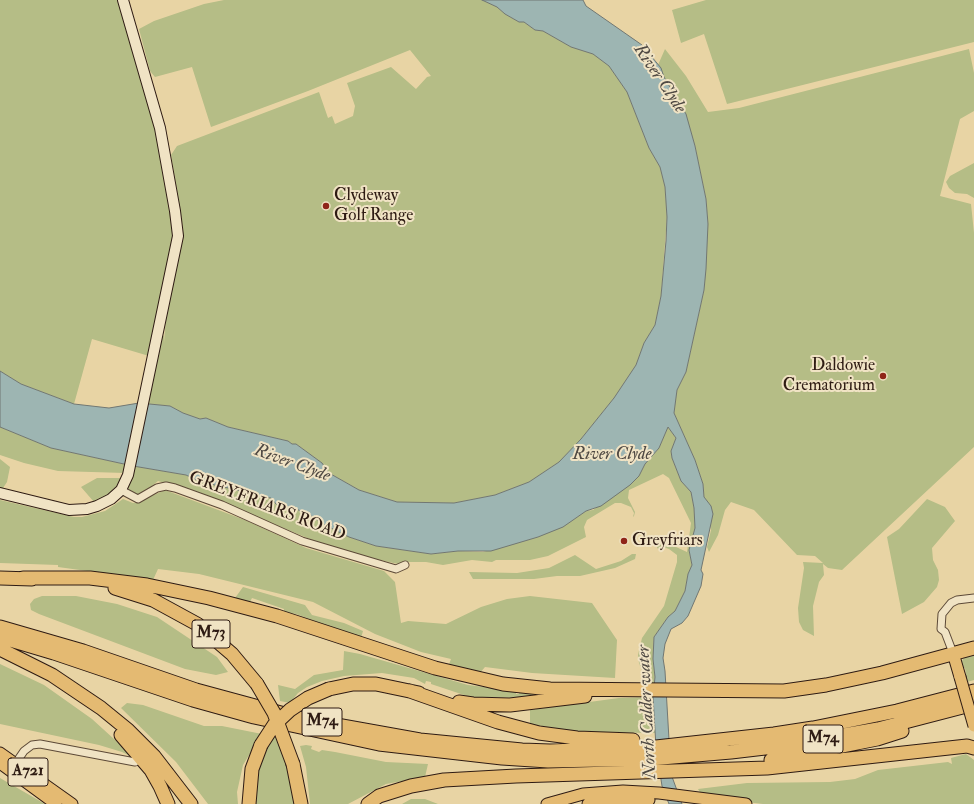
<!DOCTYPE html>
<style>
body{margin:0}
canvas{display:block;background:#e8d4a4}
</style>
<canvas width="974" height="804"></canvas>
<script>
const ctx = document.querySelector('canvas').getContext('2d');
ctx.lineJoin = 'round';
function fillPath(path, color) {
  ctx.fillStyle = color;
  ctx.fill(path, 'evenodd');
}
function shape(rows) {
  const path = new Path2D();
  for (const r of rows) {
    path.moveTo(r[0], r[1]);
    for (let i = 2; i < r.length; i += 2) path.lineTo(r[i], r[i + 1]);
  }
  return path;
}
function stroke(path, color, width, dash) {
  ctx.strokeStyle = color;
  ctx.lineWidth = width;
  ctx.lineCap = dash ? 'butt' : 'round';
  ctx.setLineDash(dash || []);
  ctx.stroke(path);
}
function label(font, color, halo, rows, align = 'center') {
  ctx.font = font + ' "IM FELL Double Pica",serif';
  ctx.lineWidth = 4;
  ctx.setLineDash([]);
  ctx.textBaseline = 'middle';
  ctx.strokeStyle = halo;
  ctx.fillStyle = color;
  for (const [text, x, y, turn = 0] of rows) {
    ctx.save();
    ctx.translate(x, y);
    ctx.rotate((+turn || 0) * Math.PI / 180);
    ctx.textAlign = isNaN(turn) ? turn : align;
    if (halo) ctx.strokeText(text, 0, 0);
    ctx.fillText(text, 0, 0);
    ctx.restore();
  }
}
fillPath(shape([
 [0,0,120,0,152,109,175,231,149,356,92,339,74,404,21,384,0,371],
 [224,0,482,0,497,7,505,14,519,22,524,22,535,30,543,31,571,47,593,54,609,66,627,92,649,148,660,167,665,187,667,217,661,296,655,325,644,343,636,365,614,398,581,439,559,462,529,482,495,495,454,503,397,502,359,490,329,473,322,463,296,444,292,444,288,441,228,427,206,418,200,419,183,413,170,406,145,404,161,339,164,335,164,343,166,315,183,239,183,228,171,155,177,146,319,92,328,118,332,116,335,124,353,116,355,106,347,83,391,67,416,89,427,77,431,76,410,50,308,91,211,127,192,67,155,77,150,71,139,29,154,21,204,4],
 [706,0,974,0,974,42,727,104,704,34,681,43,672,10],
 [665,49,686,76,708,112,739,108,969,49,974,73,974,111,960,119,940,196,971,204,974,233,974,447,842,570,828,568,823,564,824,575,819,582,813,606,814,636,803,630,799,622,798,608,804,568,803,562,823,563,815,556,797,555,754,510,731,502,725,510,718,535,709,552,707,547,711,530,710,525,712,509,704,498,703,484,695,460,674,413,675,399,677,390,686,372,704,290,708,224,706,199,695,146,671,87,664,77,658,65],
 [974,163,974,198,967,194,955,193,949,188,946,182,950,176],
 [0,427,51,448,128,465,125,473,58,471,24,463,0,455],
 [668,427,676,438,671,451,672,458,681,481,691,492,694,508,695,528,689,550,692,565,688,574,685,591,675,611,668,617,654,637,653,659,655,677,654,684,645,685,645,679,639,663,638,655,642,638,664,606,677,562,677,555,669,549,663,547,658,549,655,544,663,541,687,552,691,523,669,478,663,474,629,490,628,498,635,512,634,516,633,517,634,513,631,507,621,503,615,503,587,520,584,527,586,537,548,556,530,560,496,560,492,562,472,560,443,565,426,562,409,562,398,564,336,550,202,494,158,481,140,496,130,493,128,487,134,476,133,466,186,475,201,482,251,493,257,496,271,498,276,504,284,507,296,508,349,537,376,546,431,554,458,551,483,552,538,537,573,520,586,511,593,510,639,476,645,464,659,448],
 [0,459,10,467,7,482,3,488,0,488],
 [97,478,124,478,117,488,98,501,94,502,81,487],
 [165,490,245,520,306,548,384,571,395,582,401,623,408,621,446,624,481,607,507,599,530,596,592,603,617,640,615,678,532,673,485,667,479,674,448,667,451,659,421,652,375,634,313,602,199,574,158,569,153,580,58,567,58,565,0,563,0,500,74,517,82,517,105,511,123,499,133,503,138,502],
 [927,499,945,507,955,521,932,548,933,560,938,570,939,580,937,587,924,602,902,614,887,537,899,529],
 [632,554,636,554,635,559,615,568,580,576,557,576,534,579,473,579,469,572,517,573,549,568,575,555,596,569,621,561],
 [243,587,305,605,312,615,344,623,363,631,361,638,296,614,284,612,284,609,252,598,250,602,235,598],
 [42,596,76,596,117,604,157,617,217,657,228,672,216,675,185,669,39,614,31,610,30,604,34,599],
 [344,651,360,654,468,685,516,691,516,694,519,694,519,691,541,693,541,698,470,697,431,684,431,682,426,681,425,684,414,678,382,673,344,676,322,681,307,687,298,693,290,703,280,701,278,685,295,689,314,675,343,670],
 [974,654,974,680,967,682,965,668,963,669,962,661,965,656],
 [0,664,44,685,92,719,136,759,122,752,99,745,0,724],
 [653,697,655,733,574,732,530,724,530,710,619,698],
 [127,703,143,705,204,726,222,726,262,734,243,765,237,792,238,804,208,804,176,762,121,708],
 [277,734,286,757,295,804,254,804,256,774,271,738],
 [306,745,312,746,311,749,319,752,322,750,335,752,386,762,428,764,425,777,386,784,348,804,310,804,306,767,300,746],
 [966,754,974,760,974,804,763,804,713,798,701,794,698,789,747,783,830,782,855,779,878,770,948,762,952,764,951,758],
 [0,778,45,804,0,804],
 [411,799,425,799,438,804,402,804]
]), '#b5bd86');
const water = shape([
 [482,0,583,0,586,6,642,45,661,68,664,77,686,114,695,146,706,199,708,224,706,269,704,290,686,372,677,390,674,413,695,460,703,484,704,497,711,506,713,514,701,570,703,574,701,586,688,616,682,623,671,629,665,644,663,658,665,671,671,774,682,804,669,804,662,786,656,747,653,697,655,677,653,659,654,637,668,617,675,611,685,591,688,574,692,565,689,550,695,528,694,508,691,492,681,481,672,458,671,451,676,438,668,427,659,448,645,464,639,476,630,485,601,506,586,511,563,527,538,537,491,551,458,551,431,554,376,546,349,537,323,524,310,515,306,516,296,508,284,507,276,504,271,498,257,496,251,493,201,482,186,475,133,466,51,448,0,427,0,371,21,384,74,404,109,408,139,403,170,406,183,413,200,419,206,418,228,427,288,441,292,444,296,444,322,463,329,473,359,490,397,502,454,503,495,495,529,482,559,462,581,439,614,398,636,365,644,343,655,325,661,296,666,241,667,217,665,187,660,167,649,148,627,92,609,66,593,54,571,47,543,31,535,30,524,22,519,22,505,14,497,7,482,0]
]);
fillPath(water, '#9db5b2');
stroke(water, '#717772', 1);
const minor = shape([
 [121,490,138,499,157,488,166,486,175,488,222,505,302,541,396,569,405,565],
 [953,653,945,632,941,629,942,614,951,603,957,600,974,598],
 [13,767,24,751,32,745,40,744,135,762]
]);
const secondary = shape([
 [0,493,69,510,87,509,97,506,111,499,121,490,128,475,178,236,175,211,160,128,123,0]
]);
const primary = shape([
 [953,653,960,677],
 [0,753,72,804],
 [0,763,56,804],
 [547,804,583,794,623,791,659,793,746,804],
 [588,804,622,800,649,800]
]);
const motorway = shape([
 [0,578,32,579],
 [23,578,90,578,147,585,209,598,277,616,435,668,503,684,550,689,784,691,826,685,882,673,974,648],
 [115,588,153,600,197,624,232,654,257,684],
 [0,627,83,651,196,690,303,719,420,740,522,750,550,751,656,747,774,734,813,728,897,711,974,691],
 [0,637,54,653,193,700,254,717,379,744,502,758,548,761,650,759,731,752,782,746,878,729,974,704],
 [0,649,52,675,101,708,128,730,154,756,191,804],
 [329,689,353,684,376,684,419,693],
 [410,691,498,722,539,733,577,738,633,740],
 [459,702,473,704,510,705,585,696],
 [121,735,151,770,160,786,168,804],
 [771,760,877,739,902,731],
 [293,764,301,804],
 [249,804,252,769,261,745],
 [368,804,379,796,411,786,444,780,516,776,767,768,967,746,974,748]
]);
stroke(minor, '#5c4937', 9);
stroke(secondary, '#2e1b13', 12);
stroke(primary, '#2e1b13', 13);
stroke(motorway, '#2e1b13', 15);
stroke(minor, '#f0e3c4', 7);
stroke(secondary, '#f0e3c4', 10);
stroke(primary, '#e4ba72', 11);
stroke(motorway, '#e4ba72', 13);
const primaryBridge = shape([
 [960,677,974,726]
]);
const motorwayBridge = shape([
 [257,684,274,713,293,764],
 [261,745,274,725,290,710,308,698,329,689]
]);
stroke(primaryBridge, '#2e1b13', 13, []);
stroke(motorwayBridge, '#2e1b13', 15, []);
stroke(primaryBridge, '#e4ba72', 11);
stroke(motorwayBridge, '#e4ba72', 13);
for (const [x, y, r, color] of [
 [326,206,4,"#8f2418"],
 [883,376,4,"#8f2418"],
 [624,541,4,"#8f2418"]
]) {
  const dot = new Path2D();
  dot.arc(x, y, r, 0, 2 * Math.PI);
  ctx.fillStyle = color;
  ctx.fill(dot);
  stroke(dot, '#f0e3c4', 1.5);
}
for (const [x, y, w] of [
 [211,634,38],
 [322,722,40],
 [823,739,40],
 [28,772,40]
]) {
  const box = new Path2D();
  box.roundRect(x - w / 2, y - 14, w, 28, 3);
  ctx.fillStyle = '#f0e3c4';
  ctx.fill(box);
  stroke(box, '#2e1b13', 1);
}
label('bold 16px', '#2e1b13', null, [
 ["M73",211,634],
 ["M74",322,722],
 ["M74",823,739],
 ["A721",28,772]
]);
label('17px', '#2e1b13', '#f0e3c4', [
 ["Clydeway",334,196],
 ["Golf Range",334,216],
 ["Daldowie",875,366,"right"],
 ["Crematorium",875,386,"right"],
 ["Greyfriars",632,541]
], 'left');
label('17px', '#2e1b13', '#f0e3c4', [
 ["GREYFRIARS ROAD",267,507,21]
]);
label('italic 18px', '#4f4943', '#f0e3c4', [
 ["River Clyde",659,79,56],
 ["River Clyde",612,455],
 ["River Clyde",292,464,20],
 ["North Calder water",648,712,-93]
]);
</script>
